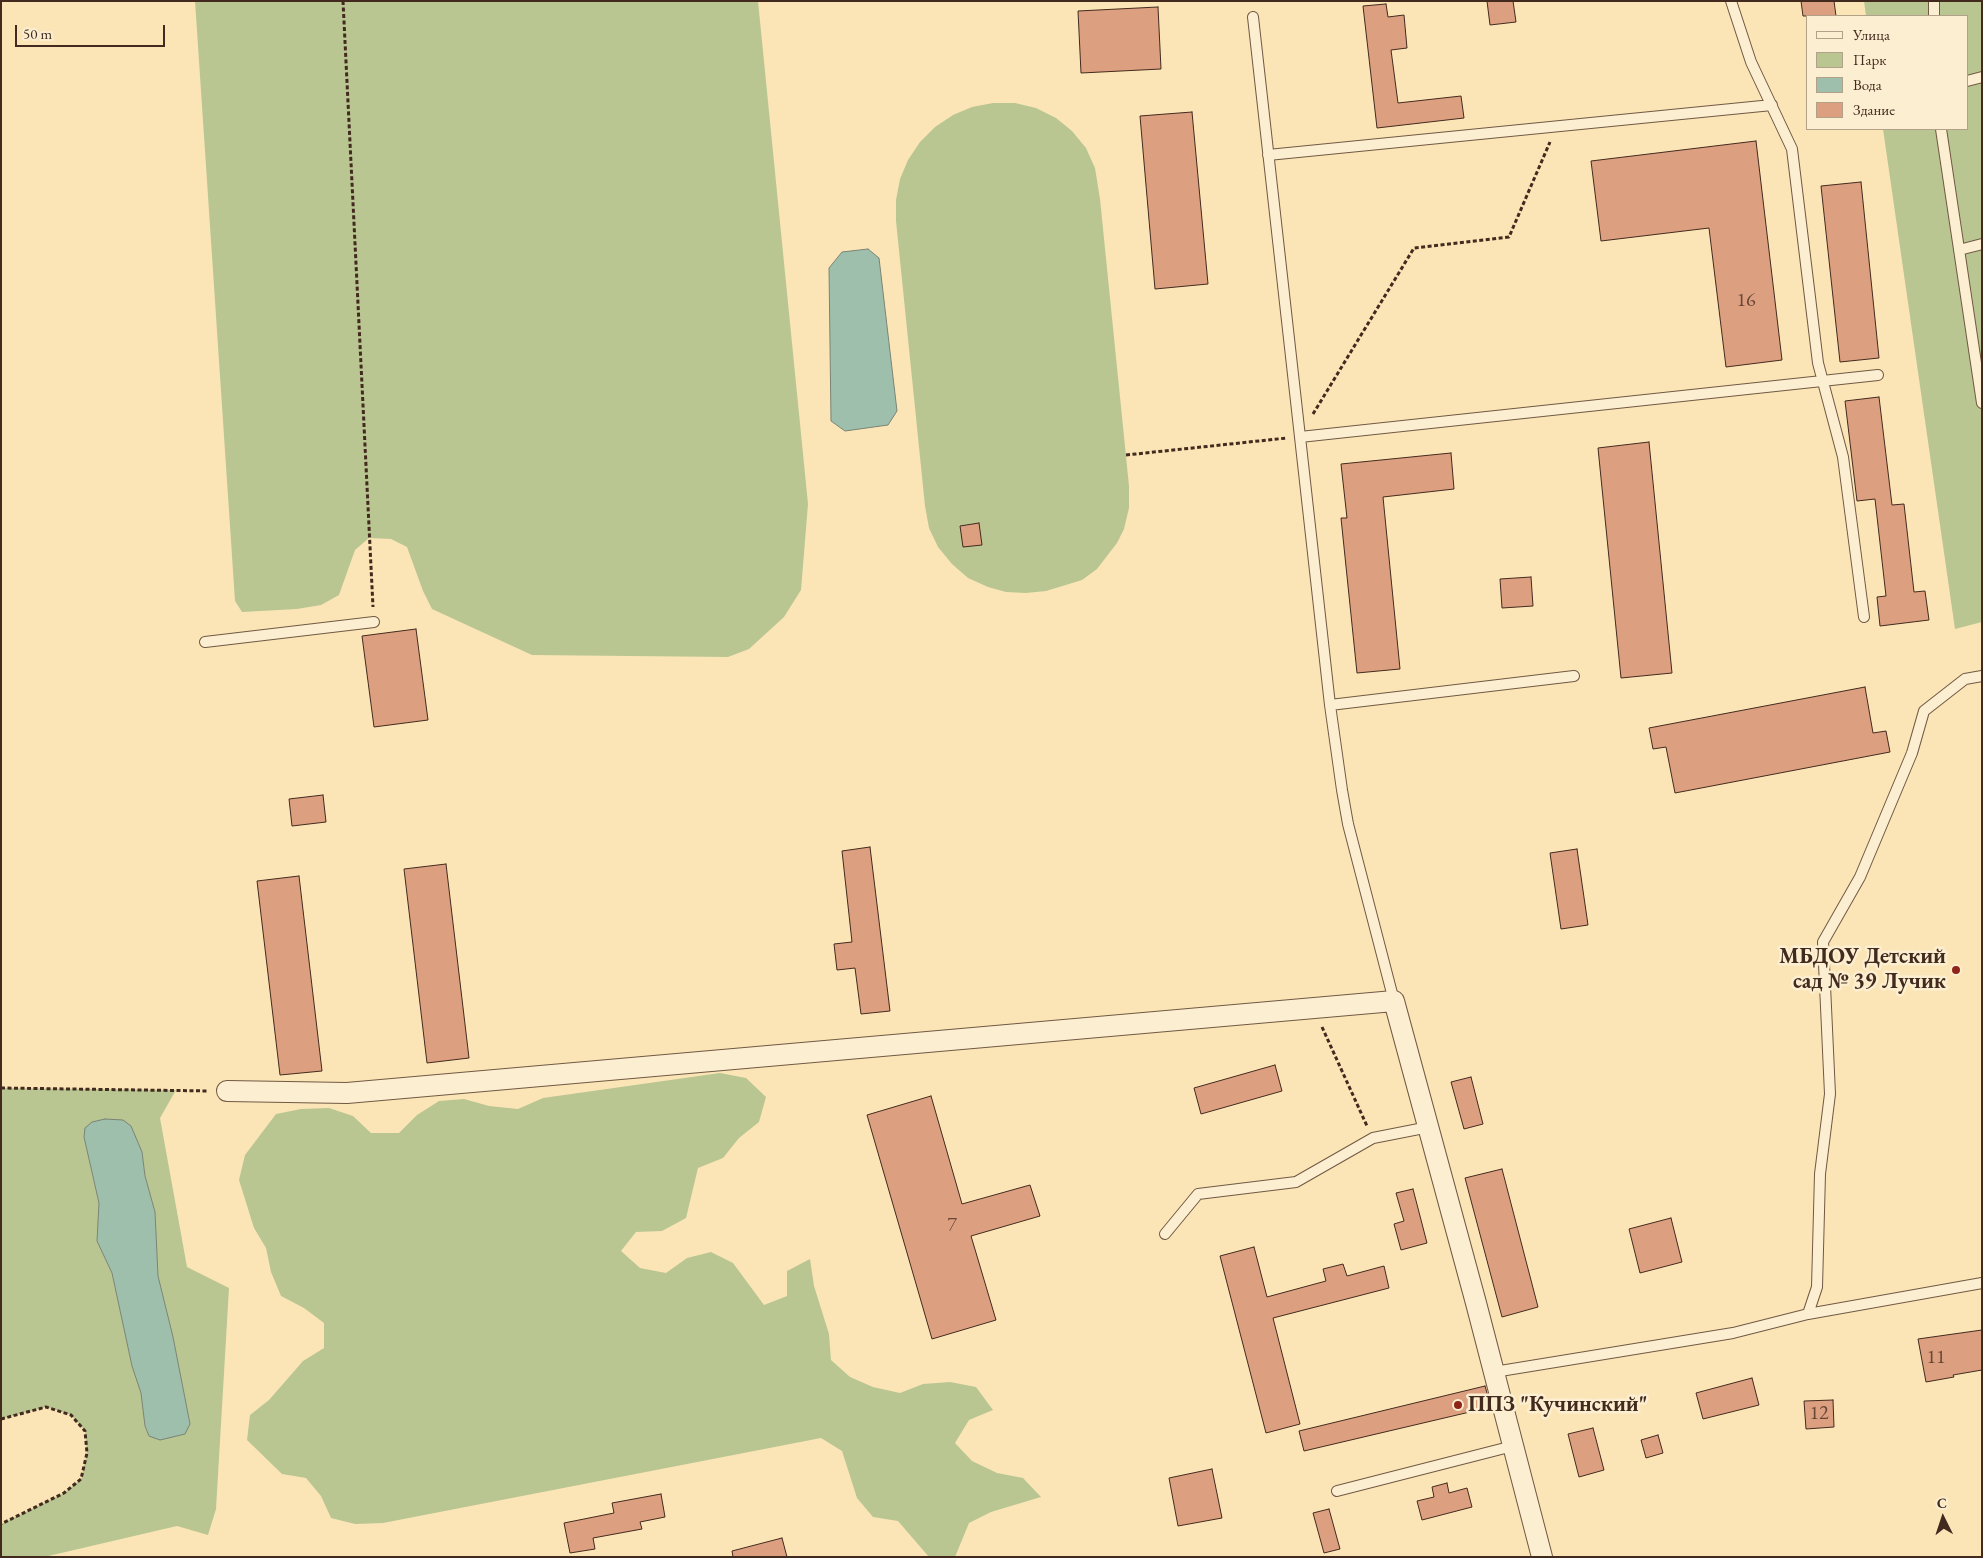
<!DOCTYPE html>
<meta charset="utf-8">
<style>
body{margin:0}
#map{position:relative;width:1983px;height:1558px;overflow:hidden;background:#fbe5b6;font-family:"EB Garamond",serif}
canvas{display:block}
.frame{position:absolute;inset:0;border:2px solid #432a1e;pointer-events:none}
.legend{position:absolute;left:1806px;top:15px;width:162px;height:115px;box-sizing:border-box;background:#fceed0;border:1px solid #b2a089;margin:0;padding:6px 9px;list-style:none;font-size:15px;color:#432a1e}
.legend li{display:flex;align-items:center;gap:10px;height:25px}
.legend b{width:25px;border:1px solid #b2a089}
.north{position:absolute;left:1918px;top:1493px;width:50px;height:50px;-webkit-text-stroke:4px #fceed0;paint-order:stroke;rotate:356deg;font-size:14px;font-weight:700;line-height:20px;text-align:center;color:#432a1e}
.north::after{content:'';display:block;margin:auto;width:18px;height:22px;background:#432a1e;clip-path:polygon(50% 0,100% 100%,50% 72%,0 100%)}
.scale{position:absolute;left:15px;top:25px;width:150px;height:22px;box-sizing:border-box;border:2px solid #432a1e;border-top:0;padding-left:6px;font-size:15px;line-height:18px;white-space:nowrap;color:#432a1e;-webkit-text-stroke:4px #fceed0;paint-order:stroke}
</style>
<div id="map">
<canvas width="1983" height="1558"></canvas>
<div class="frame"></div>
<ul class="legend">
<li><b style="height:6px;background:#fceed0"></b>Улица</li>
<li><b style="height:14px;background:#b9c692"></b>Парк</li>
<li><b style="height:14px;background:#9fbfad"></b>Вода</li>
<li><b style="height:14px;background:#dc9f80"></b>Здание</li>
</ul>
<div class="north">С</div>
<div class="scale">50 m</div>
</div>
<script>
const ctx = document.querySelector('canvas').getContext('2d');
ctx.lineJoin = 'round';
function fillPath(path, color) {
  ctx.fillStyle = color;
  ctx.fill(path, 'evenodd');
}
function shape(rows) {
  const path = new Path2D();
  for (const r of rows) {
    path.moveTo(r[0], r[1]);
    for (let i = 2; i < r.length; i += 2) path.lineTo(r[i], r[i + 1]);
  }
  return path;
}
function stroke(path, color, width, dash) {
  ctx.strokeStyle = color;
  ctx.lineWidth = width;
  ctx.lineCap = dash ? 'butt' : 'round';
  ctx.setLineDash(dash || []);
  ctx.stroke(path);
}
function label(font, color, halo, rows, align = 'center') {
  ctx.font = font + ' "EB Garamond",serif';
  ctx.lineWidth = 5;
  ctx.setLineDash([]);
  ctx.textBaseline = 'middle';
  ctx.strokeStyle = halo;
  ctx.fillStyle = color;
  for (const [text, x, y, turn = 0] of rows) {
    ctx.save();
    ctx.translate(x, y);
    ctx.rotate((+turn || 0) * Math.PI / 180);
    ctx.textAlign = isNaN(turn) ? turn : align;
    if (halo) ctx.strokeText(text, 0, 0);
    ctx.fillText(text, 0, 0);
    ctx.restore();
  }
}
fillPath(shape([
 [195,1,758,1,808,504,801,590,784,617,749,649,728,657,532,655,432,609,423,591,407,547,391,539,369,538,355,550,339,595,321,605,297,609,242,612,235,601],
 [1864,1,1982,1,1982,622,1955,629,1883,129,1967,129,1967,16,1866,16],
 [993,103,1015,103,1036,108,1056,118,1072,131,1086,148,1095,168,1100,199,1129,486,1129,508,1124,529,1117,543,1097,569,1082,580,1046,591,1026,593,1006,592,988,587,968,578,952,564,938,547,929,528,925,506,896,221,896,200,900,179,908,160,920,142,935,127,953,115,972,107],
 [720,1073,746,1078,766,1097,759,1122,739,1138,723,1158,698,1168,686,1218,662,1231,636,1232,621,1251,640,1268,666,1273,687,1258,711,1252,733,1263,764,1305,787,1296,787,1271,810,1259,814,1286,829,1334,831,1360,850,1377,873,1387,900,1393,923,1384,950,1382,976,1387,993,1410,969,1420,955,1443,972,1461,997,1473,1023,1478,1041,1497,991,1512,969,1523,955,1557,929,1557,898,1521,873,1517,857,1498,842,1451,821,1438,383,1523,355,1524,331,1518,321,1496,306,1478,282,1474,247,1440,250,1415,269,1400,303,1361,324,1348,324,1323,304,1308,281,1296,271,1272,266,1248,254,1228,239,1180,245,1155,276,1114,301,1109,329,1108,353,1116,371,1133,399,1133,417,1115,439,1101,464,1099,489,1106,518,1109,543,1098],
 [1,1088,176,1090,160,1118,187,1267,229,1288,216,1509,208,1535,177,1526,44,1557,1,1557,1,1524,64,1493,81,1479,87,1453,85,1431,71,1415,46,1407,1,1419],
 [84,1137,142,1152,145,1176,155,1212,158,1276,173,1337,190,1424,149,1436,145,1426,141,1393,132,1366,112,1273,97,1241,99,1203]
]), '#b9c692');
const water = shape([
 [868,249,879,258,897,411,888,425,845,431,831,421,829,268,842,252,868,249],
 [105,1119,123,1120,131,1126,142,1152,145,1176,155,1212,158,1276,173,1337,190,1424,185,1434,160,1440,149,1436,145,1426,141,1393,132,1366,112,1273,97,1241,99,1203,84,1137,85,1128,92,1122,105,1119]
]);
fillPath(water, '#9fbfad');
stroke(water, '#7a8374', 1);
const building = shape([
 [1487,1,1513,1,1516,22,1490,25,1487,1],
 [1801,1,1834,1,1836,16,1803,16,1801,1],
 [1386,4,1388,17,1404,15,1407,48,1391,50,1398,103,1461,96,1464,118,1377,128,1363,6,1386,4],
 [1158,7,1161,69,1081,73,1078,11,1158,7],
 [1192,112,1208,284,1155,289,1140,116,1192,112],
 [1756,141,1782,360,1726,367,1709,228,1601,241,1591,161,1756,141],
 [1861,182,1879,358,1840,362,1821,186,1861,182],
 [1879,397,1892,505,1904,504,1914,592,1925,591,1929,620,1880,626,1877,597,1886,596,1875,499,1857,501,1845,401,1879,397],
 [1649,442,1672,673,1621,678,1598,448,1649,442],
 [1451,453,1454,489,1383,497,1400,669,1357,673,1341,518,1347,518,1341,464,1451,453],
 [979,523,982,545,963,547,960,526,979,523],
 [1531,577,1533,606,1502,608,1500,579,1531,577],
 [416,629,428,720,374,727,362,636,416,629],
 [1865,687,1873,733,1886,731,1890,752,1675,793,1666,747,1653,749,1649,728,1865,687],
 [323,795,326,822,292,826,289,799,323,795],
 [870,847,890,1011,861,1014,855,968,837,970,834,944,852,942,842,851,870,847],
 [1577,849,1588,925,1561,929,1550,853,1577,849],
 [446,864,469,1058,427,1063,404,869,446,864],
 [299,876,322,1071,280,1075,257,881,299,876],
 [1275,1065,1282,1091,1201,1114,1194,1088,1275,1065],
 [1471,1077,1483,1124,1464,1129,1451,1082,1471,1077],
 [931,1096,962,1204,1030,1185,1040,1216,971,1236,996,1320,932,1339,867,1115,931,1096],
 [1502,1169,1538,1307,1502,1317,1465,1178,1502,1169],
 [1413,1189,1427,1243,1401,1250,1394,1224,1404,1221,1396,1193,1413,1189],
 [1671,1218,1682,1262,1640,1273,1629,1229,1671,1218],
 [1254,1247,1267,1297,1326,1281,1323,1269,1343,1264,1347,1276,1384,1266,1389,1288,1273,1318,1300,1424,1266,1433,1220,1256,1254,1247],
 [1982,1330,1982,1370,1953,1375,1954,1377,1926,1382,1918,1339,1982,1330],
 [1752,1378,1759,1405,1703,1419,1696,1393,1752,1378],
 [1485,1386,1491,1407,1304,1451,1299,1431,1485,1386],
 [1833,1400,1834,1427,1806,1429,1804,1401,1833,1400],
 [1593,1428,1604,1470,1579,1477,1568,1434,1593,1428],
 [1658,1435,1663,1453,1646,1458,1641,1440,1658,1435],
 [1212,1469,1222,1518,1178,1526,1169,1478,1212,1469],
 [1447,1483,1449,1493,1467,1488,1472,1507,1422,1520,1417,1501,1434,1497,1432,1487,1447,1483],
 [661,1494,665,1517,640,1522,642,1529,593,1538,595,1549,570,1553,564,1523,614,1513,612,1503,661,1494],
 [1329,1509,1340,1549,1324,1553,1313,1513,1329,1509],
 [782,1538,787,1557,733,1557,732,1551,782,1538]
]);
fillPath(building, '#dc9f80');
stroke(building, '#432a1e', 1);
const lane = shape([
 [1731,1,1751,62,1792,149,1818,363,1843,457,1864,617],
 [1934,1,1934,16],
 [1253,17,1330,705,1342,790,1348,824,1394,1001],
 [1967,81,1982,77],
 [1941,129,1982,403],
 [1268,155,1772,105],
 [1959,250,1982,244],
 [1300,437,1878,375],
 [205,642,374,622],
 [1330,705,1574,676],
 [1165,1234,1198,1194,1296,1182,1373,1138,1429,1127],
 [1808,1314,1817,1287,1820,1174,1830,1094,1823,942,1860,877,1912,753,1924,711,1965,679,1982,676],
 [1494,1372,1733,1333,1808,1314,1982,1283],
 [1337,1491,1513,1446]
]);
const street = shape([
 [227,1091,347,1093,1394,1001,1476,1303,1542,1557]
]);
stroke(lane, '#715944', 12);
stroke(street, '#715944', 22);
stroke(shape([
 [343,1,373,607],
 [1313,414,1414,248,1509,237,1550,142],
 [1126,455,1287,438],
 [1322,1027,1367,1126],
 [1,1088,209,1091],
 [1,1419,46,1407,71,1415,85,1431,87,1453,81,1479,64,1493,1,1524]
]), '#432a1e', 3, [4, 2.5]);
stroke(lane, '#fceed0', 10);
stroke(street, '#fceed0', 20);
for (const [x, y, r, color] of [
 [1956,970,5,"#8f2418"],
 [1458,1405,5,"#8f2418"]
]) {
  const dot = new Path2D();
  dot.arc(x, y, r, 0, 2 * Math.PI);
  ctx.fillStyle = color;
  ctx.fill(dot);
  stroke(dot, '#fceed0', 2);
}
label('20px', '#694736', null, [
 ["16",1746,301],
 ["7",952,1226],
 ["11",1936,1358],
 ["12",1819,1414]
]);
label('bold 22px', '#432a1e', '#fceed0', [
 ["МБДОУ Детский",1946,957],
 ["сад № 39 Лучик",1946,982],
 ["ППЗ \"Кучинский\"",1468,1405,"left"]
], 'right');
</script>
